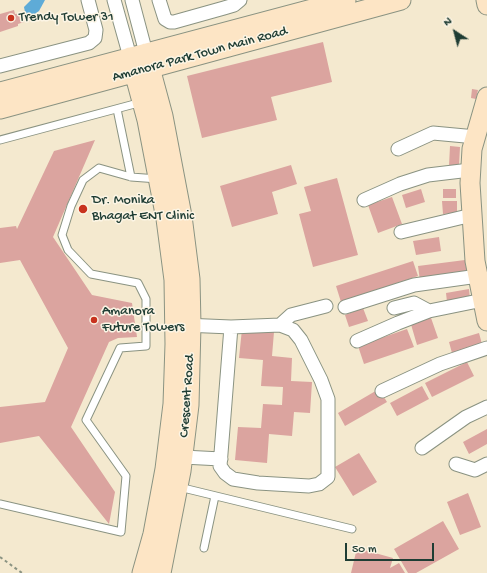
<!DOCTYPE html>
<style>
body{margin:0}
#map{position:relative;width:487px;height:573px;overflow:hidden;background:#f4e9cf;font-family:"Gochi Hand",sans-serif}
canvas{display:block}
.north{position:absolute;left:435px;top:12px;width:40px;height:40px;-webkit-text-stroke:3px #fcf5e5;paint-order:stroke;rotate:324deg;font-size:11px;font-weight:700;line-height:16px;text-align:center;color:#1f3d34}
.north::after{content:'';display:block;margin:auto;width:14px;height:18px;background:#1f3d34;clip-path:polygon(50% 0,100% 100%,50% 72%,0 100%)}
.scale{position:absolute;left:345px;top:543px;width:89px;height:18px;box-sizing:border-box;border:2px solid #1f3d34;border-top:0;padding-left:5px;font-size:12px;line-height:14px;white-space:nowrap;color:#1f3d34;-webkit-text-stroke:3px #fcf5e5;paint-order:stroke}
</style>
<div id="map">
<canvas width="487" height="573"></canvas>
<div class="north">N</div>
<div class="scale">50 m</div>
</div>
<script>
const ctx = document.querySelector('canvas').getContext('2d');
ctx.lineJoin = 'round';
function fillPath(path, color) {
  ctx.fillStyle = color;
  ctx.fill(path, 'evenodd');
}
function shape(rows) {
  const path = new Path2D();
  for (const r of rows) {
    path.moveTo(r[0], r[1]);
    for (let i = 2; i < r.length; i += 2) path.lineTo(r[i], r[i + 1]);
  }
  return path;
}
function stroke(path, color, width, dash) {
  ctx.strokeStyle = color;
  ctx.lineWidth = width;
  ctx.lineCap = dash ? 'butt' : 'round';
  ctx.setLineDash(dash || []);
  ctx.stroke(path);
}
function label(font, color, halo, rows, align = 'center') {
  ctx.font = font + ' "Gochi Hand",sans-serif';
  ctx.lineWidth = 3;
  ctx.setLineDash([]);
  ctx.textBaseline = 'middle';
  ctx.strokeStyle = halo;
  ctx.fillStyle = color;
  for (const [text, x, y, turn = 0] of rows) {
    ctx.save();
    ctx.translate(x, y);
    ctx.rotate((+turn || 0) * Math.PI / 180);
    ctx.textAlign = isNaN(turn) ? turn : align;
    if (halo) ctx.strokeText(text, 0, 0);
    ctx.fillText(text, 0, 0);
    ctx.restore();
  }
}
fillPath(shape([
 [31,0,45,0,39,11,30,17,26,17,24,7]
]), '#5eabd7');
fillPath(shape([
 [14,10,15,14,22,13,24,22,18,24,18,26,0,32,0,14],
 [323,42,332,82,271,97,277,120,202,138,187,76],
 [472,89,478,90,476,99,471,98],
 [95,140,53,237,92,295,132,303,137,337,118,338,109,342,71,427,115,492,109,524,39,436,0,443,0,407,45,402,68,348,20,260,0,263,0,228,16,226,17,229,54,151],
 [450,146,460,147,459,166,449,166],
 [291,165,297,184,272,192,278,214,232,227,220,186],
 [337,178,358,255,313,267,299,214,311,211,304,187],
 [421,189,425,202,406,208,402,195],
 [443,189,456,189,456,198,443,198],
 [392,197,402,224,378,233,368,205],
 [442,201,457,201,457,213,443,214],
 [439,237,441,251,416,255,413,241],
 [465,260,467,275,420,281,418,266],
 [413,261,418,276,341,302,336,286],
 [469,289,470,299,447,302,446,293],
 [363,308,368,321,349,327,345,315],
 [430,315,438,338,417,345,410,321],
 [242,329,274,332,272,356,292,358,291,381,312,382,310,413,294,412,292,436,269,434,267,463,235,460,238,427,261,428,263,404,282,405,283,387,261,386,263,360,239,358],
 [407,329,414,347,364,364,358,346],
 [479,333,482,344,452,353,449,342],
 [467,362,474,376,432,397,425,383],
 [422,386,429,399,397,416,390,403],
 [379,389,387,402,345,426,338,413],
 [487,429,487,444,469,454,463,442],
 [359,453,377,482,353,496,335,467],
 [468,493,481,527,460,535,447,502],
 [443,521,459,549,416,573,408,573,394,549],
 [357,548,393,558,390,568,399,563,405,573,351,573]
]), '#dba49f');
const lane = shape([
 [117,109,131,177],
 [0,140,142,102],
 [179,487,352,529],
 [0,504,121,532,126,476,86,420,120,348,146,346,146,299,138,283,91,274,68,250,62,235,71,206,83,180,99,168,131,177,158,179],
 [204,548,215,496]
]);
const street = shape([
 [114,0,130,57],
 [132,0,146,53],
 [159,0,165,19,170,22,174,22,224,8,234,5,240,0],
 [0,66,89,43,95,38,96,30,88,0],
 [398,149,433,133,476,137],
 [364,200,400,184,428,175,470,170],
 [401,232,472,215],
 [345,307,414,285,478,276],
 [394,308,414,303,429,311],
 [184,325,231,327,220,466,225,473,233,479,258,483,309,486,319,484,328,477,328,399,321,380,301,340,293,330,280,325,231,327],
 [280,325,291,315,326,306],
 [357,341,398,323,429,311,483,300],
 [382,391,440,364,487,348],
 [422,448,466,417,487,407],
 [183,457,221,459],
 [456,464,475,470,487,464]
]);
const secondary = shape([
 [486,0,487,5],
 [146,53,163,116,182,216,190,279,191,325,189,405,181,471,161,573],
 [130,57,147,120,166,219,174,280,175,344,173,404,165,469,153,534,142,573],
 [0,92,346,0],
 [487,97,472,149,470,183,475,261,487,321],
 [0,109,401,0]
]);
stroke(lane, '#8a9382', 9);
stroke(street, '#8a9382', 15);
stroke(secondary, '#8a9382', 21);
stroke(shape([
 [0,557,22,573]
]), '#8a9382', 2, [3, 3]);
stroke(lane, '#fff', 7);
stroke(street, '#fff', 13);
stroke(secondary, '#fde5c5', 19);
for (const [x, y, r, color] of [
 [11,18,4,"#c8321e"],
 [83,209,5,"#c8321e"],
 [94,320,4,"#c8321e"]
]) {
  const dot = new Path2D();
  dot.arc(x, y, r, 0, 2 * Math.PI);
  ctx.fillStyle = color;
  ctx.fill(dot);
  stroke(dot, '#fcf5e5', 1.5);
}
label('14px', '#1f3d34', '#fcf5e5', [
 ["Trendy Tower 31",19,18],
 ["Dr. Monika",92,201],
 ["Bhagat ENT Clinic",92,217],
 ["Amanora",102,312],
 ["Future Towers",102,328]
], 'left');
label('14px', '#1f3d34', '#fcf5e5', [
 ["Amanora Park Town Main Road",200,55,-15],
 ["Crescent Road",188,396,-86]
]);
</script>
